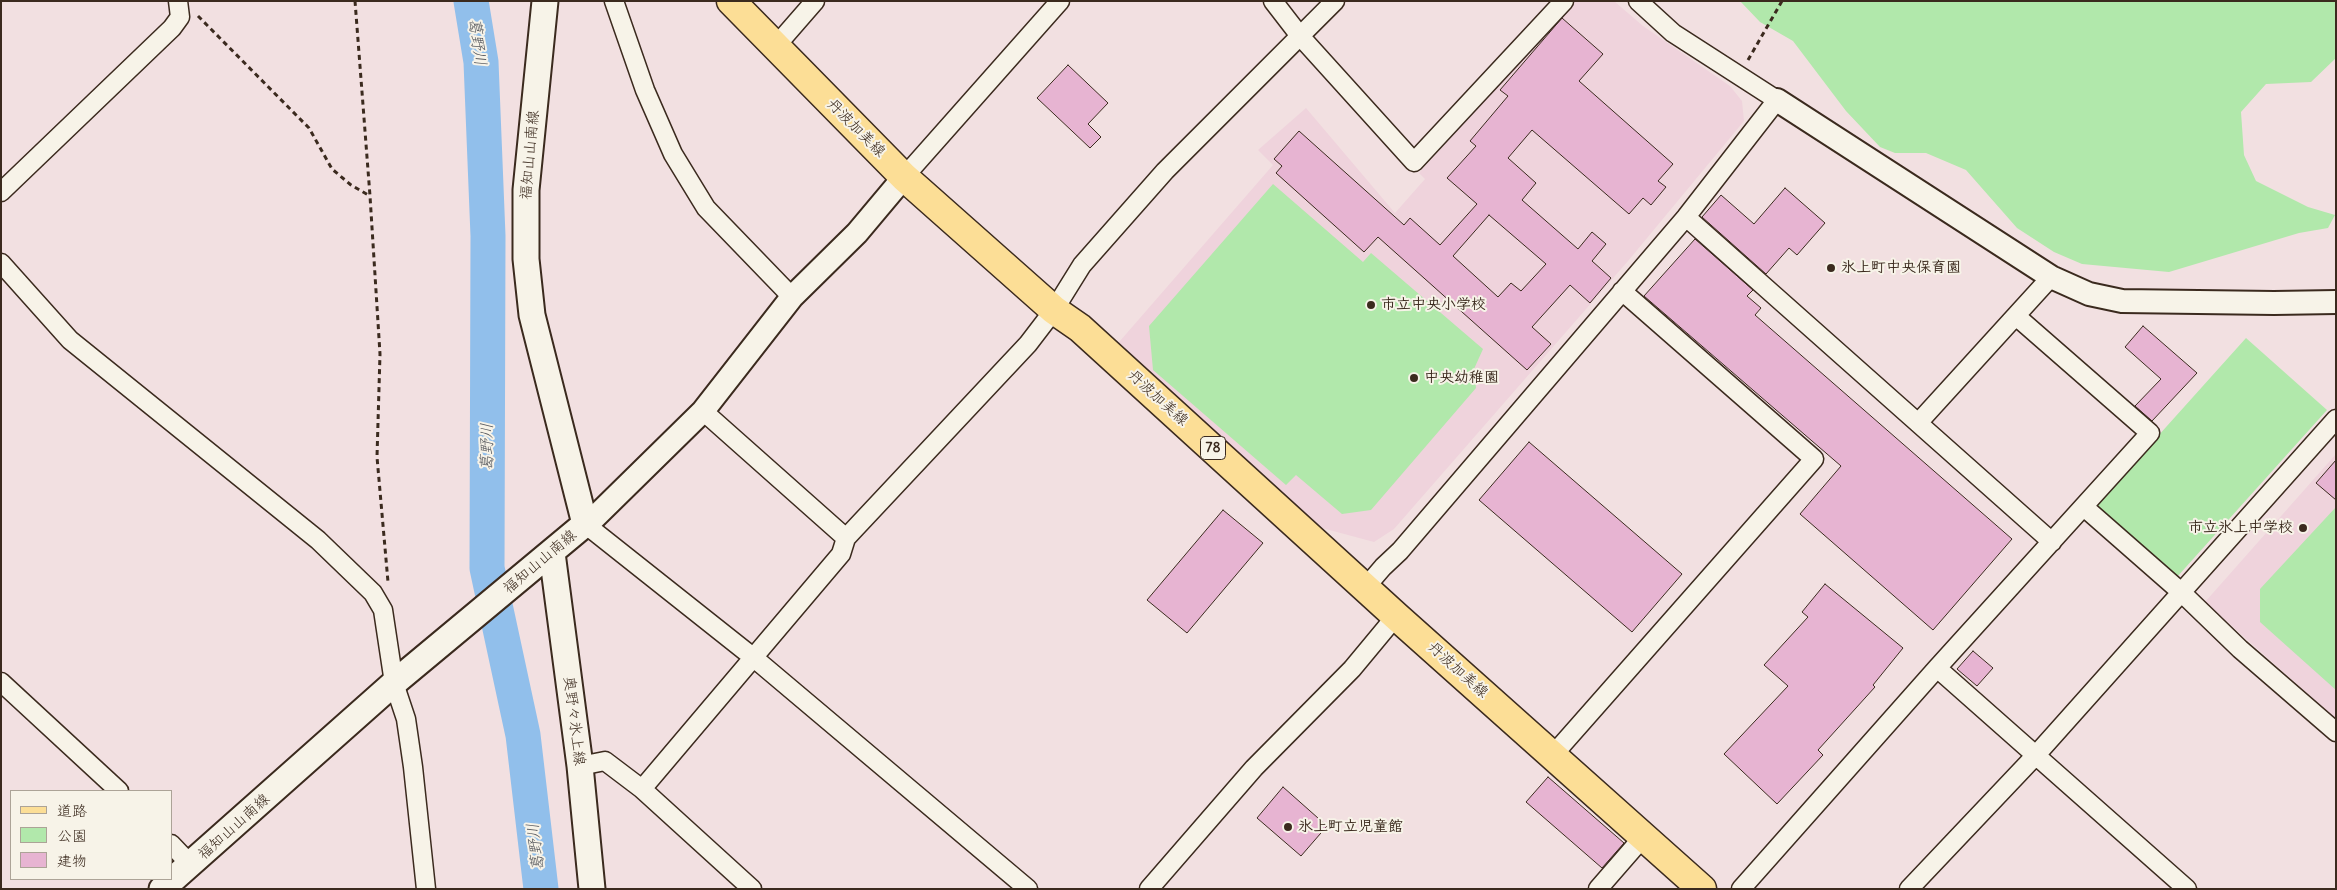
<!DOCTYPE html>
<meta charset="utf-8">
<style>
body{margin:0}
#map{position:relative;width:2337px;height:890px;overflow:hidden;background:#f2e0e1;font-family:Delius,"Klee One",sans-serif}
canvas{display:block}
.frame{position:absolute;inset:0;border:2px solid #3b2a1e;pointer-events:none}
.legend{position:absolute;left:10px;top:790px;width:162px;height:90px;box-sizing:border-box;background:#f7f3e8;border:1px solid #aca397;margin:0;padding:6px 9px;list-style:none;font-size:15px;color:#3b2a1e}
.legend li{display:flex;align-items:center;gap:10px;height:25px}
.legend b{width:25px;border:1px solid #aca397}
</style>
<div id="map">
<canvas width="2337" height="890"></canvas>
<div class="frame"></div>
<ul class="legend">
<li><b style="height:6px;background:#fcde96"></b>道路</li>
<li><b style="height:14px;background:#b1e8ab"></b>公園</li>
<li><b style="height:14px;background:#e7b4d2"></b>建物</li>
</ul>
</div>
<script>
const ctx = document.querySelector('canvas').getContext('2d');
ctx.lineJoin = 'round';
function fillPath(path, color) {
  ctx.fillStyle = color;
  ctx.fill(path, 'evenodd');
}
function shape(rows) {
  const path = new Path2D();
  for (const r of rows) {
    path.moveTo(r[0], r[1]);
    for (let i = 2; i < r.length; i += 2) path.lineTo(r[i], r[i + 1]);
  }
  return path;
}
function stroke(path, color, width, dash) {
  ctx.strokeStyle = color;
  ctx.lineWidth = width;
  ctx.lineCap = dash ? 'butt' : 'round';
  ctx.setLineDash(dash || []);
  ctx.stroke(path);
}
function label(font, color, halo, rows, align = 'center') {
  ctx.font = font + ' Delius,"Klee One",sans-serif';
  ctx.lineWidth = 4;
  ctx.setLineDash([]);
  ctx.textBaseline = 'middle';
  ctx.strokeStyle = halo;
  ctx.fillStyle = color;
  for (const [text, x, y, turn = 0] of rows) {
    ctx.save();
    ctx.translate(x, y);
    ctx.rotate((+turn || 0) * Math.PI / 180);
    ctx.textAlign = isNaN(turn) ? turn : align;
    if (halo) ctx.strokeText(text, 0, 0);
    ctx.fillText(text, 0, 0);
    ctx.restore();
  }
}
fillPath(shape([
 [1574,1,1614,1,1643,26,1730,86,1742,101,1744,121,1628,261,1394,529,1374,542,1322,528,1113,349,1273,165,1258,150,1306,108,1395,213,1425,179,1419,173],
 [2336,454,2336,719,2205,602]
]), '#efd3dc');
fillPath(shape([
 [1740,1,2336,1,2336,58,2311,82,2266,84,2241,112,2244,155,2256,181,2308,207,2335,215,2328,228,2299,233,2169,272,2082,264,2054,252,2017,228,1966,170,1926,153,1895,153,1880,147,1846,111,1793,41,1760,22],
 [1273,184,1363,262,1371,253,1483,349,1474,369,1476,388,1371,510,1342,514,1296,475,1286,485,1153,370,1149,326],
 [2246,338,2327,410,2177,577,2096,505],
 [2336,507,2336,690,2260,622,2260,589]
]), '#b1e8ab');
stroke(shape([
 [471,1,481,62,488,236,487,568,523,735,541,889]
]), '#91bfeb', 35);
const building = shape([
 [1562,18,1603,54,1579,81,1673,164,1658,181,1666,187,1651,205,1643,198,1629,214,1532,130,1508,158,1536,183,1522,200,1578,249,1592,232,1606,244,1592,261,1611,278,1590,303,1570,285,1532,327,1551,344,1527,370,1378,237,1364,252,1276,173,1282,166,1274,159,1299,131,1404,225,1410,218,1440,245,1477,204,1447,178,1476,146,1470,141,1508,96,1500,90,1562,18],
 [1489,215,1546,264,1521,291,1511,283,1498,297,1453,256,1489,215],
 [1068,65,1108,103,1088,124,1101,137,1090,148,1037,98,1068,65],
 [1785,188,1825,223,1797,255,1789,248,1766,274,1702,217,1721,195,1754,224,1785,188],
 [1695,239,1753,290,1747,296,1761,308,1755,315,2012,539,1933,630,1800,514,1841,466,1644,296,1695,239],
 [2143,326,2197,373,2152,421,2135,406,2161,379,2125,347,2143,326],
 [1529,442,1682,574,1632,632,1479,500,1529,442],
 [2336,460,2336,500,2316,483,2336,460],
 [1223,510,1263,543,1187,633,1147,600,1223,510],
 [1825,584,1903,648,1873,685,1875,687,1818,750,1823,755,1777,804,1724,754,1788,686,1764,665,1808,617,1802,612,1825,584],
 [1973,651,1993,668,1977,686,1957,669,1973,651],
 [1548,777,1624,843,1602,868,1526,802,1548,777],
 [1283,787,1327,826,1301,856,1257,818,1283,787]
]);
fillPath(building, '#e7b4d2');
stroke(building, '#3b2a1e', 1);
const minor = shape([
 [614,1,645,90,673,154,706,208,792,297],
 [1273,1,1300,36,1414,162,1564,1],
 [775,47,815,1],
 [904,177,1060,1],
 [1,192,172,28,180,17,178,1],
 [1686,217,2052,542],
 [1,263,70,340,318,540,373,593,383,610,394,683,406,719,413,767,426,889],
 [703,411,846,538],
 [1918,423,2051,277],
 [2084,507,2181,592,2240,649,2336,732],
 [585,524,754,658,1028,889],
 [1365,588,1383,567,1400,551,1686,217,1777,100,1673,33,1638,1],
 [1937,668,2187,889],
 [1,682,119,791],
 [1553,755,1814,459,1622,291],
 [580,766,605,761,642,789,752,889],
 [642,789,841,554,846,538,1028,344,1054,310,1082,265,1165,171,1335,1],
 [171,844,191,865],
 [1149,889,1254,768,1352,669,1396,616],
 [1598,889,1644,836],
 [1741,889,1937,668,2150,433,2016,316],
 [1909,889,2036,755,2336,419]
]);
const tertiary = shape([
 [1777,100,2051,277,2089,294,2122,301,2274,303,2336,302],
 [585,524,593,519,703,411,792,297,857,233,904,177]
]);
const secondary = shape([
 [552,553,580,766,592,889],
 [162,889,394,683,585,524,532,315,526,259,526,190,545,1]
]);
const primary = shape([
 [731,1,904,177,1054,310,1080,328,1396,616,1702,889]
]);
stroke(minor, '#3b2a1e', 21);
stroke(tertiary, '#3b2a1e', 26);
stroke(secondary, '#3b2a1e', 29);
stroke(primary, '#3b2a1e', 31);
stroke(shape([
 [355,1,370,196,380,354,377,457,388,582],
 [198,16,309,128,332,169,351,185,370,196],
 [1748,60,1782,1]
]), '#3b2a1e', 3, [5, 4]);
stroke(minor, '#f7f3e8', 18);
stroke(tertiary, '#f7f3e8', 22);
stroke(secondary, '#f7f3e8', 25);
stroke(primary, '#fcde96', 28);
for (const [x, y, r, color] of [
 [1831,268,5,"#3b2a1e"],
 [1371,305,5,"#3b2a1e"],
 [1414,378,5,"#3b2a1e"],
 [2303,528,5,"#3b2a1e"],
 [1288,827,5,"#3b2a1e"]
]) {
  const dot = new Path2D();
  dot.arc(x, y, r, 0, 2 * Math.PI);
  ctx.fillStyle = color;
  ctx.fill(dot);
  stroke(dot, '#f7f3e8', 2);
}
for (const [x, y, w] of [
 [1213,448,25]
]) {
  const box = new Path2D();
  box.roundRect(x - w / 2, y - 11.5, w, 23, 4);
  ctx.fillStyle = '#f7f3e8';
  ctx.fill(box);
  stroke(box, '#3b2a1e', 1);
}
label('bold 14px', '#3b2a1e', null, [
 ["78",1213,448]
]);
label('15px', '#3b2a1e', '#f7f3e8', [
 ["丹波加美線",856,128,45],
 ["福知山山南線",530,155,-85],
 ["丹波加美線",1158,398,42],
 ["福知山山南線",540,562,-40],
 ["丹波加美線",1458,670,42],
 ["奥野々氷上線",574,721,83],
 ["福知山山南線",234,827,-42]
]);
label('bold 15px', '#3b2a1e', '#f7f3e8', [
 ["氷上町中央保育園",1841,268],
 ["市立中央小学校",1381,305],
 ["中央幼稚園",1424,378],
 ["市立氷上中学校",2293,528,"right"],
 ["氷上町立児童館",1298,827]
], 'left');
label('italic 16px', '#55575c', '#f7f3e8', [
 ["葛野川",477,42,82],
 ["葛野川",487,447,-90],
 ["葛野川",536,847,-97]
]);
</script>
